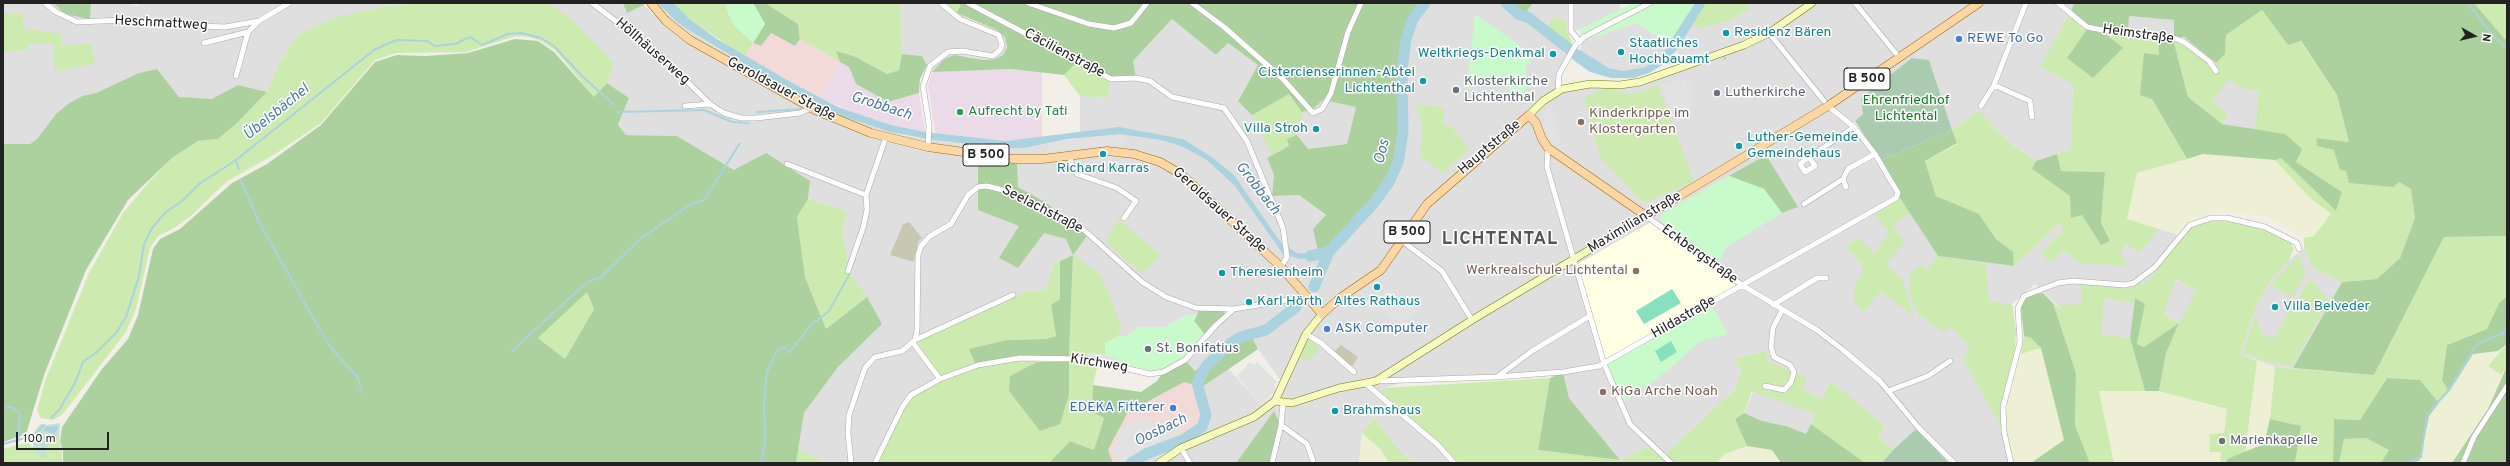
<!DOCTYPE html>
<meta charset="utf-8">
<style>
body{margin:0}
#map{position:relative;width:2510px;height:466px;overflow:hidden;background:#f2efe9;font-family:Overpass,sans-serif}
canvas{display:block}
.frame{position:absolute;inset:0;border:4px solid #222;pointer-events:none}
.north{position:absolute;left:2454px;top:16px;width:40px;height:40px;-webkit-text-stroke:3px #fff;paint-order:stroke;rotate:98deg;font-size:11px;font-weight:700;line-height:16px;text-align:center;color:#222}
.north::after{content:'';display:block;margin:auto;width:14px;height:18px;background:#222;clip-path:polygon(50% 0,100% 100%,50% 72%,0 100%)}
.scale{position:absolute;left:16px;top:432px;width:93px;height:18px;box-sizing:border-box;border:2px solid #222;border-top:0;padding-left:5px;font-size:12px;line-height:14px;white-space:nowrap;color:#222;-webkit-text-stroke:3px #fff;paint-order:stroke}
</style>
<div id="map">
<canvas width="2510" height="466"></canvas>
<div class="frame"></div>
<div class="north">N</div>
<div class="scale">100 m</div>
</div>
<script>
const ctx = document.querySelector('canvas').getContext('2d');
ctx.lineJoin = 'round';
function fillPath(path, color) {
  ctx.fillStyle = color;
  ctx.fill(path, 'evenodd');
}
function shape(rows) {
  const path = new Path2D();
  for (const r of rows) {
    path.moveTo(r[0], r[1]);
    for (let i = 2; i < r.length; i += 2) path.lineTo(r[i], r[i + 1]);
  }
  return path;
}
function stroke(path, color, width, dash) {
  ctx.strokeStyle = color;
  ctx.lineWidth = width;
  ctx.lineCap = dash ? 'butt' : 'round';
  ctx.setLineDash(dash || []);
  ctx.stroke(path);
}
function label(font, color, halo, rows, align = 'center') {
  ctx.font = font + ' Overpass,sans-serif';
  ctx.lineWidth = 3;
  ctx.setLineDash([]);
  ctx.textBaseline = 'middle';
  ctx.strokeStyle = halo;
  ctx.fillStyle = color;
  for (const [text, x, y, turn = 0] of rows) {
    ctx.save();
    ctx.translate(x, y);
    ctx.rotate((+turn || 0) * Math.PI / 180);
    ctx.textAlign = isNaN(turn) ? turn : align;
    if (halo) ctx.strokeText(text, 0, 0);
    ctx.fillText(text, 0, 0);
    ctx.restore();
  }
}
fillPath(shape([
 [3,3,127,3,138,6,139,3,428,3,387,6,298,34,278,66,267,92,238,85,212,100,179,97,156,69,140,73,96,93,82,96,56,114,37,139,30,144,3,147],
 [547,3,623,3,627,13,644,5,661,22,669,14,684,27,758,72,859,122,906,136,1007,148,1025,148,1080,138,1080,96,1107,98,1111,79,1133,61,1172,19,1216,55,1228,43,1258,65,1238,100,1289,94,1314,108,1323,100,1356,107,1347,144,1308,149,1289,146,1267,158,1274,175,1272,196,1299,195,1326,216,1363,221,1392,184,1401,163,1408,39,1415,20,1428,3,1501,3,1569,56,1557,79,1562,89,1620,85,1683,66,1677,50,1706,3,2074,3,2069,15,2073,84,2071,149,2036,161,2011,144,1979,112,1952,130,1929,60,1913,58,1861,98,1863,114,1852,124,1938,256,2014,266,2060,223,2150,226,2176,234,2179,243,2158,270,2215,301,2198,334,2135,298,2130,338,2084,332,2035,284,2012,304,2016,331,2006,390,2004,432,2011,463,1954,463,1918,427,1893,450,1878,436,1885,426,1830,382,1806,435,1786,426,1762,421,1744,413,1767,361,1767,350,1734,359,1741,371,1735,389,1663,456,1648,447,1620,460,1569,398,1563,372,1407,381,1384,388,1438,445,1460,463,1414,463,1399,450,1374,418,1362,434,1359,463,1272,463,1274,412,1236,463,1135,463,1169,450,1209,418,1202,387,1229,369,1261,405,1277,393,1280,380,1258,349,1248,329,1195,371,1185,360,1234,309,1201,308,1197,315,1184,316,1165,327,1139,327,1126,336,1119,336,1121,325,1113,309,1073,255,1054,263,1046,290,1027,291,918,341,940,377,875,463,820,463,820,460,798,449,804,413,838,367,882,324,851,275,842,233,847,211,808,199,810,181,734,170,677,136,626,135,618,126,629,98,607,83,614,63],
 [900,3,945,3,966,18,997,30,1005,37,1007,47,1003,55,995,59,984,60,968,56,944,59,932,72,922,56,902,54],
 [1533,3,1619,3,1621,10,1579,30,1567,31,1560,38,1526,11],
 [2129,16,2174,20,2174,38,2128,35],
 [1636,23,1670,44,1658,59,1646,67,1623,71,1609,68,1580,50,1584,40],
 [2225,54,2260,92,2255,130,2222,124,2199,77],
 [2304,248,2314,269,2342,282,2293,368,2275,367,2240,354,2256,307,2268,284,2289,260]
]), '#e0dfdf');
fillPath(shape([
 [771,33,795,46,800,39,840,62,820,98,744,56,753,43,761,46],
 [1184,381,1202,387,1209,418,1205,430,1169,450,1135,463,1113,463,1108,450,1128,412]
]), '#f2dad9');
fillPath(shape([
 [840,62,849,67,856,84,888,102,919,93,925,132,891,125,855,113,820,98],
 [1011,69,1042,71,1042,138,1006,141,935,133,928,86,932,72]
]), '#ebdbe8');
fillPath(shape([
 [1653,221,1742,285,1604,364,1576,265]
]), '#ffffe5');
fillPath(shape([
 [909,222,922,238,918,242,914,262,890,255,903,224],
 [1341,345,1358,357,1351,368,1334,352]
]), '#c7c7b4');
fillPath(shape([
 [2140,95,2146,97,2139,134,2137,173,2203,154,2277,160,2310,198,2331,214,2314,236,2304,238,2268,217,2220,210,2185,223,2176,234,2127,219,2137,173],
 [2041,348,2064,440,2031,463,2013,463,2007,433,2005,407,2021,354],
 [2498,351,2488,366,2501,375,2488,409,2452,463,2413,463,2420,460,2429,416,2449,392,2473,354],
 [2257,361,2275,367,2270,419,2264,444,2245,453],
 [2099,391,2158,391,2227,409,2224,433,2209,434,2221,452,2220,463,2114,463],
 [1362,433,1381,450,1389,463,1359,463],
 [1747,446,1772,450,1781,463,1717,463,1724,454]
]), '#eef0d5');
fillPath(shape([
 [428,3,551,4,574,22,614,63,607,83,594,97,555,50,541,41,530,37,516,36,466,52,396,53,375,60,321,123,275,154,226,182,192,215,174,228,158,236,150,248,136,309,126,332,63,414,53,420,41,418,37,411,45,381,89,273,123,213,149,182,172,158,198,141,218,139,236,124,267,92,278,66,298,34,337,17,387,6],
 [670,3,726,3,728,12,734,25,753,43,744,56,683,15],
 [765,3,900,3,902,54,899,70,887,74,856,57,836,52,840,62,800,39,798,24],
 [945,3,961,3,957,13],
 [1706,3,1748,3,1750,9,1730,20,1700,28,1692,24],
 [2474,3,2507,3,2507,42,2505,41],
 [2262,10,2288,45,2300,41,2337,95,2349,142,2316,138,2317,146,2335,150,2340,170,2399,182,2411,189,2415,218,2400,258,2377,279,2342,282,2314,269,2304,248,2304,238,2314,236,2331,214,2310,198,2275,160,2281,158,2336,211,2342,192,2296,162,2285,134,2255,130,2259,92,2240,87,2229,79,2213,100,2227,114,2222,124,2188,97,2173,39,2202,58,2211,67,2225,54,2226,35],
 [3,13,23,13,23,28,61,34,61,45,91,44,95,63,55,72,53,44,28,44,27,50,3,52],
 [2069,15,2087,29,2067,58,2122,48,2107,35,2158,39,2159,55,2144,54,2152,99,2187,159,2137,173,2127,219,2159,229,2139,253,2126,243,2120,252,2127,266,2081,263,2063,250,2051,263,2041,253,2064,229,2060,223,2014,266,2012,252,1996,239,1979,214,1936,196,1925,161,1957,144,1952,130,1979,111,2011,144,2036,161,2032,169,2071,196,2101,245,2110,241,2101,223,2105,172,2060,171,2057,154,2071,149,2073,84,2040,67],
 [1556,16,1567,23,1567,31,1572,42,1570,45,1546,27],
 [1077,62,1111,79,1107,98,1080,96,1064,75],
 [1658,85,1694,181,1644,203,1600,157,1584,97,1604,89,1632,94],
 [1289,94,1302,112,1297,135,1287,139,1289,146,1272,155,1252,115],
 [1415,104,1444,107,1443,125,1451,126,1469,149,1443,173,1420,156,1422,124],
 [1900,198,1910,213,1893,225,1905,242,1886,264,1903,281,1914,316,1880,291,1863,313,1853,300,1857,282,1864,268,1846,246,1857,237,1875,253,1889,233,1875,215],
 [808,199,847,211,842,233,851,275,867,297,826,329,805,277,797,217],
 [1119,219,1160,255,1142,274,1105,241],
 [2211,220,2225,220,2264,228,2290,242,2294,248,2289,260,2268,284,2256,307,2240,354,2257,361,2245,453,2227,459,2227,463,2220,463,2221,452,2210,452,2209,434,2224,433,2227,409,2159,391,2166,353,2178,324,2144,347,2137,344,2145,304,2135,298,2134,303,2104,298,2101,334,2130,338,2145,391,2099,391,2114,463,2090,463,2075,425,2076,373,2053,303,2064,312,2059,304,2082,305,2081,283,2129,289,2149,280,2190,228],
 [2176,279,2196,291,2179,323,2163,314],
 [2507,236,2507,296,2499,303,2487,329,2447,345,2442,380,2449,392,2439,403,2420,380,2387,378,2360,420,2334,419,2333,463,2295,463,2301,426,2270,419,2275,367,2374,375,2444,237],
 [1073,255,1101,275,1121,325,1119,336,1105,343,1105,355,1089,353,1084,358,1069,356],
 [2298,255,2306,272,2293,297,2271,286],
 [1938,256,1986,264,1989,301,2012,304,2016,331,2014,366,2006,390,2004,432,1963,359,1970,348,1951,327,1944,332,1918,314,1909,291,1910,275,1920,264,1926,271],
 [1060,261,1060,299,1051,305,1056,336,1046,339,1007,340,969,350,1021,356,1037,362,1010,376,1069,395,1069,362,1078,360,1098,364,1093,385,1092,412,1104,418,1094,450,1070,441,1049,463,875,463,911,395,940,377,917,341,1027,291,1046,290,1054,263],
 [2310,279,2329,300,2292,366,2265,361,2243,352,2255,317,2262,334,2273,339],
 [587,291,594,309,565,359,538,338],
 [2024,336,2031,338,2041,348,2021,354],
 [1309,338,1321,346,1311,360,1300,357],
 [2507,344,2507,366,2501,375,2488,366],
 [1767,350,1767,361,1807,377,1802,389,1822,399,1831,381,1885,426,1878,436,1893,450,1882,463,1865,463,1811,424,1815,414,1752,391,1744,413,1735,419,1747,446,1724,454,1717,463,1460,463,1381,393,1384,388,1550,378,1538,450,1620,460,1648,447,1663,456,1735,389,1741,371,1734,359],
 [1374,418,1399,450,1414,463,1389,463,1381,450,1362,433],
 [2366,438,2389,450,2381,463,2339,463,2344,439],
 [59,439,62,452,62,463,3,463,3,449,28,442,33,448],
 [798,449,820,460,820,463,796,463]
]), '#cdebb0');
fillPath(shape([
 [53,3,91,3,90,19,65,14],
 [623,3,644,3,644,5,627,13],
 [659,3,670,3,673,7,669,14],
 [753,3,765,3,798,24,800,39,795,46,771,33,761,46,753,43,765,24],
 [961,3,1428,3,1415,20,1408,39,1401,163,1392,184,1363,221,1328,250,1318,251,1313,229,1326,215,1299,195,1272,196,1274,175,1267,158,1289,146,1287,139,1297,135,1308,149,1347,144,1356,107,1323,100,1314,108,1302,112,1289,94,1252,115,1238,101,1258,65,1228,43,1216,55,1172,19,1133,61,1136,78,1111,79,1077,62,1064,75,1011,69,932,72,944,59,955,55,984,60,995,59,1003,55,1007,47,1005,37,997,30,957,13],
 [1501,3,1533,3,1526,12,1560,38,1555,44],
 [2074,3,2474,3,2507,42,2507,236,2444,237,2374,375,2293,368,2342,282,2377,279,2400,258,2415,218,2411,189,2399,182,2393,187,2349,183,2346,171,2340,170,2334,150,2317,146,2316,138,2349,142,2337,95,2301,41,2288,45,2262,10,2226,35,2225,54,2216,63,2184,37,2174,38,2174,20,2129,16,2128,35,2087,24,2071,11],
 [2087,29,2107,35,2123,48,2093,78,2067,58],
 [515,39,538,41,554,52,594,97,607,83,629,98,618,125,626,135,677,136,734,170,766,153,810,181,808,199,797,217,805,277,826,329,867,297,882,324,838,367,804,413,796,463,63,463,63,452,60,441,62,427,102,369,128,339,138,315,153,249,160,239,180,229,232,183,267,164,321,125,375,62,397,55,425,56,468,53],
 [587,292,594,309,565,359,538,338],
 [2158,39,2173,39,2188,97,2222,124,2285,134,2302,149,2296,162,2342,192,2336,211,2281,158,2275,160,2203,154,2187,159,2152,99,2140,95,2144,53,2159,55],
 [836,51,856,57,887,74,899,70,902,54,922,56,927,65,920,79,919,93,888,102,856,84,849,67,840,62],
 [157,69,179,97,212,99,238,85,267,92,236,124,218,139,198,141,172,158,128,200,86,270,44,375,26,434,3,442,3,144,30,144,37,139,56,114,68,104,82,96,96,93,139,73],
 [1952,130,1957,143,1925,161,1936,196,1979,214,1996,239,2013,252,2014,266,1938,256,1879,166,1881,160],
 [2057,154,2061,171,2105,172,2101,223,2110,241,2101,245,2082,215,2071,218,2070,196,2032,169,2036,161],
 [1766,155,1798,207,1782,213,1764,189,1729,176],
 [978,160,1017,164,1018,187,1045,202,1087,236,1073,255,1069,356,1021,356,975,363,969,349,1007,340,1046,339,1056,336,1051,305,1060,299,1060,261,1073,255,1066,239,1044,233,1018,268,999,258,1019,226,978,210],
 [2043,293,2053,303,2076,373,2075,425,2090,463,2031,463,2064,440,2041,348,2031,338,2024,336,2021,309,2024,300,2030,295],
 [2507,296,2507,344,2498,351,2473,354,2449,392,2442,380,2447,345,2487,329,2499,303],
 [2135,298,2145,304,2137,344,2144,347,2179,323,2166,353,2159,391,2145,391,2130,338],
 [1200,308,1223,309,1226,316,1206,336,1194,321],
 [1248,329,1258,349,1229,369,1202,387,1184,382,1128,412,1108,450,1113,463,1049,463,1070,441,1094,450,1104,418,1092,412,1093,385,1141,392,1157,381,1163,372,1185,360,1195,371],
 [1037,362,1069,362,1069,395,1060,424,1040,431,1009,391,1010,376],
 [2507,366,2507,463,2452,463,2488,409],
 [1563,372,1569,398,1620,460,1538,450,1550,378],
 [2387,378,2420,380,2439,403,2429,416,2420,460,2413,463,2381,463,2389,450,2366,438,2344,439,2339,463,2333,463,2334,419,2360,420],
 [1274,411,1279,422,1272,463,1236,463],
 [1744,413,1762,421,1786,426,1806,434,1811,424,1865,463,1781,463,1772,450,1747,446,1735,419],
 [2270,419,2301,426,2295,463,2227,463,2227,459,2264,444]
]), '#add19e');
fillPath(shape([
 [60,423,59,439,49,444,44,458,33,448,35,431,40,424,47,425]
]), '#c6e0d4');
fillPath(shape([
 [1912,58,1929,60,1952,130,1881,160,1855,121,1863,114,1861,98],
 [1916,429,1949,463,1882,463,1893,450]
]), '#aacbaf');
fillPath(shape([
 [726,3,753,3,765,24,753,43,734,25,728,12],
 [1633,3,1695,3,1670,44,1636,23,1584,40,1579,30],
 [1475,14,1529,52,1529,63,1525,65,1528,82,1527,89,1513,101,1504,75,1467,88],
 [1729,176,1764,189,1782,213,1725,248,1719,264,1661,221,1661,214],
 [1710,303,1728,334,1701,341,1667,371,1620,405,1604,364],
 [1197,315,1194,321,1206,336,1195,351,1163,372,1120,365,1115,357,1105,355,1105,343,1119,336,1126,336,1139,327,1165,327,1184,316]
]), '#c8facc');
fillPath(shape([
 [1672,289,1681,303,1644,324,1636,311],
 [1671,341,1677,352,1661,362,1655,351]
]), '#88e0be');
fillPath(shape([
 [1687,79,1687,83,1692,83,1690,115,1685,115,1686,119,1677,122,1675,117,1671,118,1662,85,1672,84,1672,80],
 [1551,105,1560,144,1553,144,1548,136,1541,111],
 [1119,135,1128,138,1123,144,1050,152,1047,144,1067,140],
 [1389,289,1417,311,1400,324,1377,306,1374,313,1359,301,1362,293,1372,302],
 [1089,353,1115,357,1120,365,1084,358],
 [1250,362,1254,365,1257,362,1277,382,1274,385,1276,390,1261,405,1237,376],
 [1145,417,1147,420,1151,418,1158,430,1171,423,1180,428,1181,430,1178,432,1181,436,1127,463,1119,463,1114,454,1121,427]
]), '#e2e2e2');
fillPath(shape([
 [1695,3,1706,3,1677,50,1661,66,1649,73,1633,78,1611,78,1590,72,1572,59,1580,50,1609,68,1623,71,1646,67,1663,53],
 [673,7,717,39,787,80,838,107,891,125,925,132,1006,141,1119,127,1183,139,1213,158,1234,175,1281,243,1297,253,1311,254,1325,250,1325,256,1300,259,1283,254,1235,186,1207,160,1181,146,1161,140,1119,134,1068,139,1025,148,1007,148,934,140,890,132,842,116,758,72,684,27,669,14],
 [56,426,59,427,54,434,44,430,46,427]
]), '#aad3df');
stroke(shape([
 [2468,3,2494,37,2507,48],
 [1724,57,1725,59],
 [617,112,704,110,732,122,748,123],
 [757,112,800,109],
 [236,161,239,169],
 [241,180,259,222,313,318,331,348,357,376,362,392],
 [512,351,586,283,601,277,640,239,689,205,704,200,740,143],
 [3,408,12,407,20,414,18,441],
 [51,418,59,410,75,383,83,362,97,352,116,333,126,317,139,276,144,244,152,228,166,212,182,201,199,184,236,160,374,50,396,40,427,41,435,46,455,44,470,37,482,45,508,34,521,33,541,38,554,46,583,77,613,104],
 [35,434,44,425],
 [3,444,25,438],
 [761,463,765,441,764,404,767,372,777,351,784,346,789,353,810,326,829,311,849,275],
 [2407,463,2421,457,2427,414,2448,391,2476,345,2503,333,2507,326]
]), '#aad3df', 2);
stroke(shape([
 [665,3,682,19],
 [1506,3,1518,14,1529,18,1587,63],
 [1310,256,1329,252],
 [1314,287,1329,252,1373,204,1389,182,1398,163,1403,132,1402,70,1406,39,1413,19,1425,3],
 [1131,463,1146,454,1183,440,1202,427,1206,415,1197,383,1206,366,1231,343,1241,337,1266,330,1296,307]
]), '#aad3df', 11);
const minor = shape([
 [45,3,56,12,77,22,125,20,170,25,225,27,259,21],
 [592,3,660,55,710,104,724,113,741,118,756,118,800,113,811,108],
 [968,3,1111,79,1136,78,1150,81,1172,97,1224,108,1247,141,1283,228,1287,257,1281,267],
 [1028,3,1089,24,1114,28,1131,23,1147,3],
 [1192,3,1224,27,1282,78,1313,113,1322,109,1331,93,1348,32,1361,3],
 [1571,3,1571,31,1580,42],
 [1855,3,1898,56],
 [2058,3,2087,27,2128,35,2174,38,2184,42,2209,61,2216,71],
 [1769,33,1824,101],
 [204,43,248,32,259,21,289,3],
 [236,76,248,32],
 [1994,85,2030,101,2032,117],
 [1558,91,1559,74,1575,46,1584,37,1650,3],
 [685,106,710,104],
 [1981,106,1994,85,2026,3],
 [928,147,929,125,923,86,930,66,948,52,962,51,993,56,1000,50,1002,45,999,35,960,19,941,3],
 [1548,148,1547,167,1604,364,1630,424,1671,463],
 [1070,155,1072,168,1077,174,1117,188,1136,201,1124,218],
 [1809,157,1854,127],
 [1809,157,1815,166,1805,172,1800,164,1809,157],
 [787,164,866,195],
 [1843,179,1846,187],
 [1804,204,1843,179,1848,169,1875,154],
 [1646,216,1742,285,1817,330,1843,350,1880,381,1918,427,1954,463],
 [1401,240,1442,271,1472,320],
 [848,271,863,228,867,210,866,195,886,137],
 [1773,305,1817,278,1826,278],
 [1306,334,1321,343,1354,372],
 [915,340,1013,295],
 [913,343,940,379],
 [1497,377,1532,351,1590,316],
 [1377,381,1496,377,1563,372,1599,366,1896,198,1898,193,1875,154,1854,127,1828,106],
 [1365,383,1438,445,1454,463],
 [1765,386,1784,390,1791,382,1794,372,1790,365,1774,357,1771,347,1773,328,1782,310],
 [1888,391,1928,376,1950,361],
 [1281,425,1307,444,1313,461],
 [1181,448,1190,463],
 [851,463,848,433,849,415,865,368,875,357,902,351,915,340,917,330,918,255,921,246,930,236,951,224,968,195,978,187,987,186,1007,191,1067,220,1084,230,1142,282,1166,297,1196,308,1234,309,1307,297],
 [875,463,903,406,911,395,940,379,978,365,1020,358,1086,359,1150,374,1163,372,1185,360,1215,326,1234,309],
 [1272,463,1281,425,1283,404],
 [2011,463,2004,432,2003,407,2020,342,2018,308,2024,296,2058,283,2073,281,2125,285,2134,283,2155,267,2190,225,2211,218,2227,218,2265,227,2297,243,2299,249],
 [2463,463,2474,437,2507,386]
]);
const secondary = shape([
 [1529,115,1543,101,1562,89,1590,84,1620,85,1640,82,1744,45,1769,33,1812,3],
 [1275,401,1292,403,1339,388,1376,381,1472,320,1646,216],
 [1159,463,1181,448,1254,417,1275,401,1306,334,1322,314]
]);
const primary = shape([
 [651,3,666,21,690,40,815,110,871,133,928,147,1013,159,1043,159,1107,151,1134,154,1160,162,1181,174,1281,267,1322,314,1340,298,1381,270,1427,204,1529,115,1536,123,1542,139,1548,148,1646,216,1828,106,1979,3]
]);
stroke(minor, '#a9a9a9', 6);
stroke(secondary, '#707d05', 8);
stroke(primary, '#a06b00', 9);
stroke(minor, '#fff', 5);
stroke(secondary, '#f7fabf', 7);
stroke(primary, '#fcd6a4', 8);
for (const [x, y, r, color] of [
 [1726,33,4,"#0f9aa8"],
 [1959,39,4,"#3f7fe0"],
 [1621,52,4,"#0f9aa8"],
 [1553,54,4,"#0f9aa8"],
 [1423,81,4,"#0f9aa8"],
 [1456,90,4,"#6b7280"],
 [1717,93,4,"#6b7280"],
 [960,112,4,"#2e9e5b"],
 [1581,122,4,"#8d6e63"],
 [1316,129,4,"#0f9aa8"],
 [1739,146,4,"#0f9aa8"],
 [1103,154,4,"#0f9aa8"],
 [1636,271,4,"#8d6e63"],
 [1222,273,4,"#0f9aa8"],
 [1377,287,4,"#0f9aa8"],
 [1249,302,4,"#0f9aa8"],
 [2275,307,4,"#0f9aa8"],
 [1327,329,4,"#3f7fe0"],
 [1148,349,4,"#6b7280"],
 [1603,392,4,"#8d6e63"],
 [1173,408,4,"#3f7fe0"],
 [1335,411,4,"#0f9aa8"],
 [2222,441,4,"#6b7280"]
]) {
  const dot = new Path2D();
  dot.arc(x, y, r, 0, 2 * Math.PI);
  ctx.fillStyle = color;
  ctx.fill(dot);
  stroke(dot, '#fff', 1.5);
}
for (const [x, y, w] of [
 [1867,79,46],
 [986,155,46],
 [1407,232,46]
]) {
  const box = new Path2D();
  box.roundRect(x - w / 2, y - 11, w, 22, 3);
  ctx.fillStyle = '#fff';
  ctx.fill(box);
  stroke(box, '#222', 1);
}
label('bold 13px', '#222', null, [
 ["B 500",1867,79],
 ["B 500",986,155],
 ["B 500",1407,232]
]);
label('14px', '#222', '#fff', [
 ["Heschmattweg",161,24,3],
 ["Heimstraße",2138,35,8],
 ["Höllhäuserweg",652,52,41],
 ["Cäcilienstraße",1064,54,28],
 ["Geroldsauer Straße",781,90,28],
 ["Hauptstraße",1490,148,-40],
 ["Seelachstraße",1042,210,27],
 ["Geroldsauer Straße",1219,211,42],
 ["Maximilianstraße",1635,223,-31],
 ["Eckbergstraße",1699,255,36],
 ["Hildastraße",1684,318,-30],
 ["Kirchweg",1099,364,9]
]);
label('14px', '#0d838f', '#fff', [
 ["Residenz Bären",1734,33],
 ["Staatliches",1629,44],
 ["Hochbauamt",1629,60],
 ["Weltkriegs-Denkmal",1545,54,"right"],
 ["Cistercienserinnen-Abtei",1415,73,"right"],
 ["Lichtenthal",1415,89,"right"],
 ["Villa Stroh",1308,129,"right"],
 ["Luther-Gemeinde",1747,138],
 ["Gemeindehaus",1747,154],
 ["Richard Karras",1103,169,"center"],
 ["Theresienheim",1230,273],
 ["Karl Hörth",1257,302],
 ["Altes Rathaus",1377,302,"center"],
 ["Villa Belveder",2283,307],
 ["Brahmshaus",1343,411]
], 'left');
label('14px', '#366cbe', '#fff', [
 ["REWE To Go",1967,39],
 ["ASK Computer",1335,329],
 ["EDEKA Fitterer",1165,408,"right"]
], 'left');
label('14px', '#5b616d', '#fff', [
 ["Klosterkirche",1464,82],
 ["Lichtenthal",1464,98],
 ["Lutherkirche",1725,93],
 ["St. Bonifatius",1156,349],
 ["Marienkapelle",2230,441]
], 'left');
label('14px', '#0c8416', '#fff', [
 ["Ehrenfriedhof",1906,101],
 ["Lichtental",1906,117]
]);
label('14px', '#27864d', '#fff', [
 ["Aufrecht by Tati",968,112]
], 'left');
label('14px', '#785e54', '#fff', [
 ["Kinderkrippe im",1589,114],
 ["Klostergarten",1589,130],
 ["Werkrealschule Lichtental",1628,271,"right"],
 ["KiGa Arche Noah",1611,392]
], 'left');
label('italic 15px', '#4a7aab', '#fff', [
 ["Grobbach",881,107,18],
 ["Übelsbächel",277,113,-39],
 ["Oos",1383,152,-77],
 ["Grobbach",1257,189,52],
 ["Oosbach",1161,431,-26]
]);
ctx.letterSpacing = '1px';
label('bold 18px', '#555', '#fff', [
 ["LICHTENTAL",1500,240]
]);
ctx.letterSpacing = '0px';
</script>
